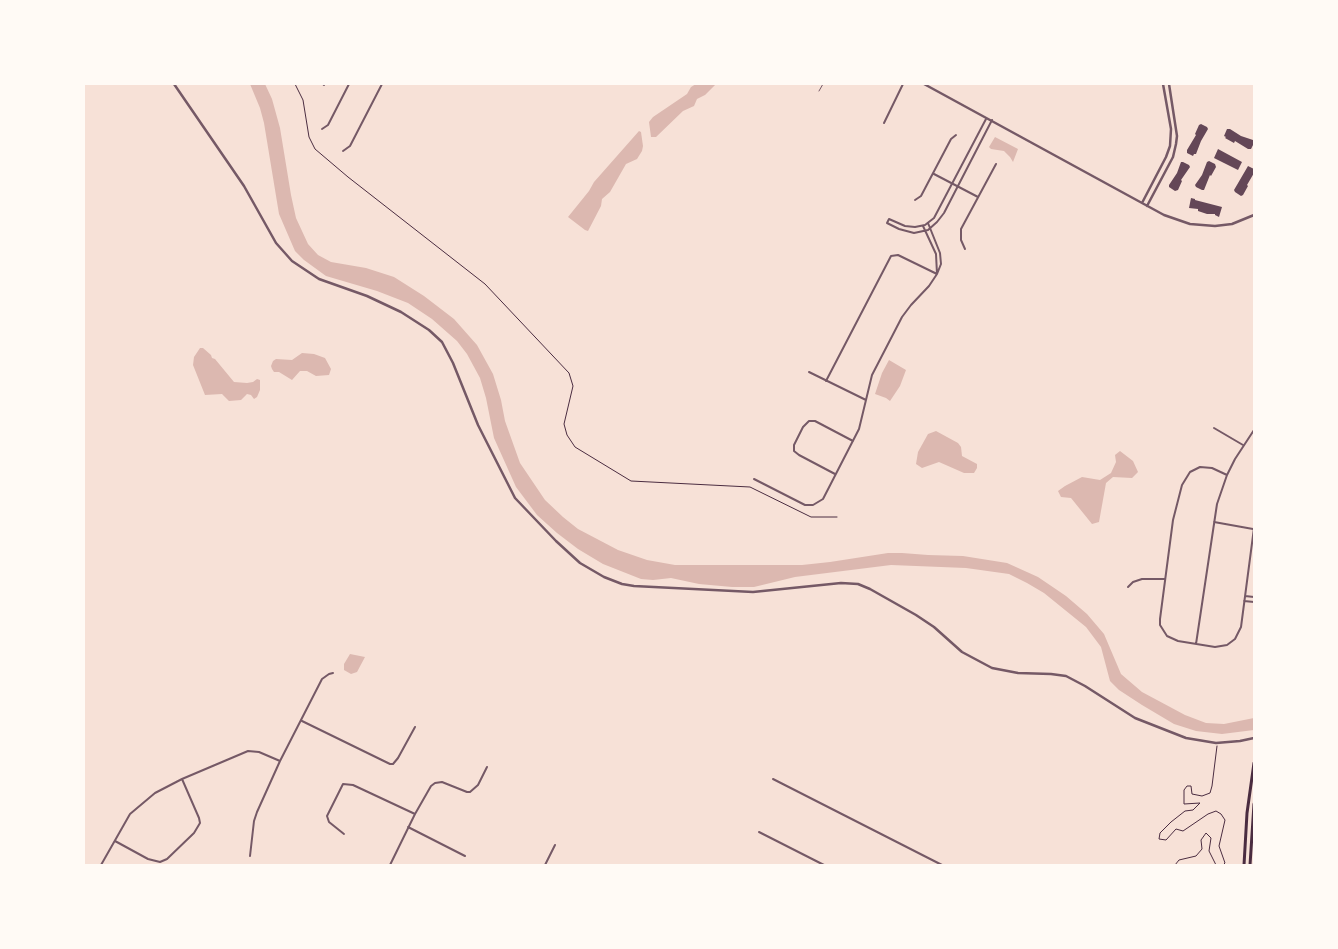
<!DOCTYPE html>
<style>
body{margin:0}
#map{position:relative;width:1338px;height:949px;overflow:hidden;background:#f7e1d7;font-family:Quicksand,sans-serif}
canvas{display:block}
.frame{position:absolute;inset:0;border:85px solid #fffaf5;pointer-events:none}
</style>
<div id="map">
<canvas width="1338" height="949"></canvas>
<div class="frame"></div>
</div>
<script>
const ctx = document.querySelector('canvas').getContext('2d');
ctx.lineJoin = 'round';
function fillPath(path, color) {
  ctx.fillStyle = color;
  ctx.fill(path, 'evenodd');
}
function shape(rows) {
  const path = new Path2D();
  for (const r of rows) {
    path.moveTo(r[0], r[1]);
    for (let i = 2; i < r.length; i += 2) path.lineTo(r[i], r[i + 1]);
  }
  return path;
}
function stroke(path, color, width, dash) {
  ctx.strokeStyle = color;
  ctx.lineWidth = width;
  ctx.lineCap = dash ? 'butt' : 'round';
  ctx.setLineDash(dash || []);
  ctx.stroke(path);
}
fillPath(shape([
 [250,84,265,84,272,99,280,128,291,195,296,218,308,244,318,255,331,262,366,268,394,277,424,296,454,319,477,345,493,374,501,400,505,421,520,463,545,500,563,517,578,529,618,550,647,560,675,565,802,565,830,562,888,553,902,553,928,555,963,556,1007,563,1038,577,1066,596,1087,614,1104,634,1121,674,1142,692,1185,715,1206,723,1224,724,1254,718,1254,730,1222,734,1196,731,1174,724,1142,705,1119,690,1110,681,1101,647,1086,627,1044,593,1027,583,1009,574,966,568,891,565,795,577,754,587,732,587,699,584,671,578,653,580,641,579,603,564,578,549,557,533,537,515,516,487,494,438,486,398,480,378,467,354,457,341,432,319,408,303,377,291,326,276,304,260,295,251,279,214,264,123,260,108],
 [696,84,716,84,705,95,697,99,694,106,683,111,656,137,651,137,649,122,653,117,687,94,691,87],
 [639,131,641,132,643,146,642,151,637,159,626,164,610,192,602,199,601,206,588,231,585,230,568,217,589,191,594,182],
 [995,137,1018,149,1013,162,1010,157,1004,151,991,149,989,147],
 [200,348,203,348,211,355,212,358,215,359,234,382,247,383,253,382,257,379,260,380,260,390,257,397,254,399,251,395,247,394,241,400,229,401,222,394,205,395,193,365,194,357],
 [302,353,314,354,325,358,331,369,329,375,316,376,307,371,300,371,292,380,279,372,274,372,272,369,271,366,273,361,276,359,292,360],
 [889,360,906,370,900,386,890,401,886,398,875,394,882,373],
 [936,431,958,443,961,447,962,456,977,464,977,468,974,473,964,473,939,462,922,468,916,464,918,452,928,434],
 [1120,451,1133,461,1138,472,1132,478,1113,477,1106,483,1099,522,1092,524,1071,498,1061,497,1058,491,1065,486,1082,477,1100,480,1111,473,1116,462,1115,455],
 [350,654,365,657,357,672,351,674,344,670,344,664]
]), '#dcb8b0');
fillPath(shape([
 [1201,124,1207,127,1208,129,1201,141,1196,154,1194,154,1193,156,1187,153,1187,150,1196,135,1195,134,1199,125],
 [1227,129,1230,129,1241,136,1253,140,1254,143,1251,149,1248,149,1235,141,1234,143,1225,138,1226,137,1224,136],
 [1218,149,1242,162,1238,170,1214,158],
 [1209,161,1215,164,1216,167,1211,176,1210,175,1204,190,1202,190,1196,187,1195,185,1202,175,1207,162],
 [1181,162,1183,162,1189,165,1190,167,1181,180,1182,181,1178,190,1175,191,1169,187,1169,185,1177,173],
 [1248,166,1254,169,1254,173,1247,185,1248,186,1243,195,1241,196,1235,192,1234,190],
 [1191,198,1195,199,1195,200,1222,207,1219,217,1215,215,1215,214,1207,214,1198,211,1198,209,1189,208]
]), '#644757');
stroke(shape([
 [295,84,303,100,309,137,315,149,348,177,485,284,569,373,573,386,564,424,567,435,575,447,631,481,750,487,811,517,837,517],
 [1217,746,1212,786,1210,793,1202,796,1192,794,1191,786,1187,786,1184,790,1184,804,1200,803,1193,810,1185,811,1171,822,1160,833,1159,839,1166,840,1176,829,1183,831,1208,814,1216,811,1221,814,1225,820,1219,846,1225,863,1223,865],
 [1175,865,1179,860,1196,856,1202,849,1201,840,1206,833,1211,838,1209,851,1216,865]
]), '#4a2c40', 1);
stroke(shape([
 [819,91,823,84]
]), '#755966', 1);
stroke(shape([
 [323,84,324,85],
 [986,119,934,218,925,225,915,227,905,226,889,219,887,223,899,229,914,233,928,230,937,222,944,213,992,120],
 [884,123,903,84],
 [322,129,328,125,349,84],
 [343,151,350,146,382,84],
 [934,174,978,197],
 [915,200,921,196,951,139,956,135],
 [923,226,936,254,937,274,941,264,940,253,928,223],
 [965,249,961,240,961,229,996,164],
 [809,372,866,400],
 [1214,428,1243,445],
 [835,474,799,455,794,451,794,445,803,427,809,421,815,421,853,441],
 [1227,475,1212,468,1200,467,1190,472,1182,485,1173,520,1160,619,1160,625,1167,636,1178,641,1215,647,1227,645,1235,639,1241,627,1254,528],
 [754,479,805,505,813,505,823,499,859,429,872,375,902,317,911,305,929,286,937,274,898,255,891,256,826,381],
 [1214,522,1253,529],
 [1128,587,1133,582,1142,579,1165,579],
 [1245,596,1254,597],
 [1244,601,1254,602],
 [1196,644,1217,504,1227,475,1235,459,1254,430],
 [302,721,390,764,393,764,398,758,415,727],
 [773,779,942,865],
 [408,827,465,856],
 [759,832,824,865],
 [344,834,329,822,327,816,343,784,353,785,415,814],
 [115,841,148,859,160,862,167,859,194,833,200,823,199,818,182,779],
 [250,856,254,821,257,812,280,761,322,679,329,674,333,673],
 [101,865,130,814,155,793,182,779,248,751,259,752,280,761],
 [390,865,415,814,431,786,435,783,442,782,467,792,470,792,478,785,487,767],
 [545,865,555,845]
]), '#755966', 2);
stroke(shape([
 [174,84,244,186,276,243,292,261,319,279,367,296,401,312,429,330,442,342,453,363,478,425,515,498,556,541,580,563,604,577,622,584,634,586,753,592,841,583,858,584,870,589,916,615,934,627,962,652,992,668,1018,673,1051,674,1066,676,1085,686,1135,718,1186,738,1216,743,1240,741,1254,738],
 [924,84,1164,215,1190,224,1215,226,1232,224,1254,215],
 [1142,203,1166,157,1170,146,1171,129,1163,84],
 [1147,206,1173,157,1176,144,1177,136,1169,84]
]), '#755966', 2.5);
stroke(shape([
 [1244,865,1247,813,1254,763],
 [1250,865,1254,804]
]), '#4a2c40', 3);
</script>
